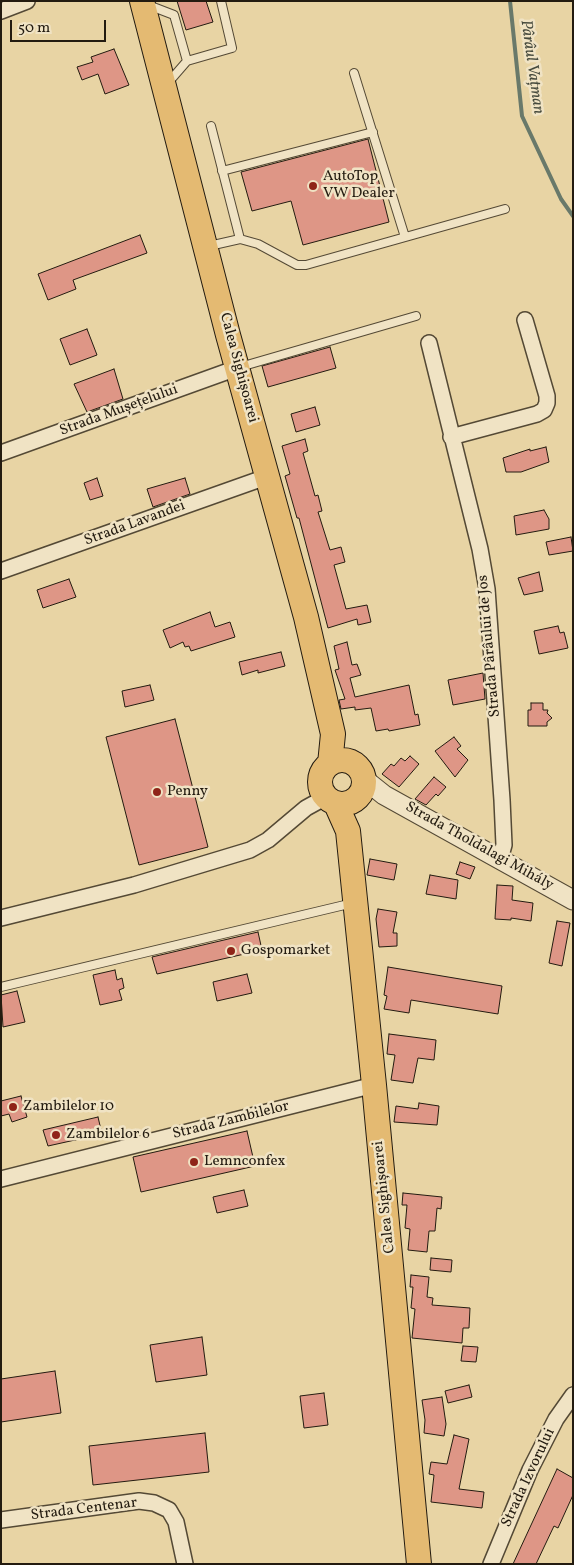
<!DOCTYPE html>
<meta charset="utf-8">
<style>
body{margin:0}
#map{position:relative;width:574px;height:1565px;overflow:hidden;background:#e8d4a4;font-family:Vollkorn,serif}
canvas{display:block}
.frame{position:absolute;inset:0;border:2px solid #231b10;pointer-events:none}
.scale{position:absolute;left:10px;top:20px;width:96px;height:22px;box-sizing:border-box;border:2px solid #231b10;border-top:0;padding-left:6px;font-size:15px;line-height:18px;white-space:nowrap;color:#231b10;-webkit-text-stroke:4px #f0e3c4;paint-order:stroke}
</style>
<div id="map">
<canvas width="574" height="1565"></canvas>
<div class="frame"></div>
<div class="scale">50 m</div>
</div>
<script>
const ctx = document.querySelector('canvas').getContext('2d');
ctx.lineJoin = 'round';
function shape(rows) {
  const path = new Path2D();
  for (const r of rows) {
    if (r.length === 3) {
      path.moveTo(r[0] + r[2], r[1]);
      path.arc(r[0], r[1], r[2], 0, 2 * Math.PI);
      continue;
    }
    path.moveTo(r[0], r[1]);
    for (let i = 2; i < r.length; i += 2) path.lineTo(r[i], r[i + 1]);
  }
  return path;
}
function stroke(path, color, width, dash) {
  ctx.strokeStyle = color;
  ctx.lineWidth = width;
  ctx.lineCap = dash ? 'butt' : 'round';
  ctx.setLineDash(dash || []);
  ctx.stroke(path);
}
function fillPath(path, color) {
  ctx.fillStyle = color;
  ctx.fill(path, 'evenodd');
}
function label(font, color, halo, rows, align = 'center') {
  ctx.font = font + ' Vollkorn,serif';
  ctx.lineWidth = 5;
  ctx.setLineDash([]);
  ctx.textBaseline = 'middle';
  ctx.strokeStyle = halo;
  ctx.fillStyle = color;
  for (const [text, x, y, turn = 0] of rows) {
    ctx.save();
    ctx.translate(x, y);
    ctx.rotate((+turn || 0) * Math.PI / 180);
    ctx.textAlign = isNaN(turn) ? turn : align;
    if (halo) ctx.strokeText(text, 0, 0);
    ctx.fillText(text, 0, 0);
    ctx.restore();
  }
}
stroke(shape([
 [510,1,522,116,561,199,573,216]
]), '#69796a', 4);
const building = shape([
 [177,1,206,1,213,22,186,30,177,1],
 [114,49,129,85,105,94,98,74,82,80,77,67,93,62,91,57,114,49],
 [368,139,389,222,303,245,291,201,252,211,241,172,368,139],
 [140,235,147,253,73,280,76,289,48,300,38,274,140,235],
 [87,329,97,355,70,365,60,339,87,329],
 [330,347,336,368,268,387,262,366,330,347],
 [114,369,123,399,87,412,74,384,114,369],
 [315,407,320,425,296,432,291,414,315,407],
 [305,439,308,451,303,453,315,496,318,495,322,511,318,512,330,550,341,547,345,562,334,565,346,609,367,605,371,622,358,625,357,619,328,628,299,518,297,518,285,476,290,474,282,446,305,439],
 [546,447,549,462,521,472,506,472,503,458,530,449,530,451,546,447],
 [97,478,103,496,90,500,84,483,97,478],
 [185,478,190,494,153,507,147,489,185,478],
 [544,510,549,519,549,529,516,535,514,516,544,510],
 [571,537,573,551,549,555,546,542,571,537],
 [539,572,543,591,524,595,518,578,539,572],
 [69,579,76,597,43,608,37,590,69,579],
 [210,612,215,627,230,622,235,637,191,651,189,646,185,647,183,642,170,648,163,630,210,612],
 [558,626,560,633,564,632,568,648,539,654,534,631,558,626],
 [347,642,352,665,357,664,361,675,350,678,355,697,409,685,415,715,418,714,420,725,389,731,388,729,376,731,371,708,355,710,355,707,341,709,339,700,345,699,335,670,339,669,334,646,347,642],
 [281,652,285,666,258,673,258,670,242,675,239,662,281,652],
 [483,673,485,699,453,705,448,680,483,673],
 [150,685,154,700,125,707,122,691,150,685],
 [531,703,543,703,543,710,548,710,547,713,552,718,547,722,547,726,528,726,528,710,531,710,531,703],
 [175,719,208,847,139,865,106,737,175,719],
 [454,737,461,746,457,749,468,760,455,777,435,751,454,737],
 [410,756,419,764,399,787,382,774,391,764,394,766,401,758,405,761,410,756],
 [434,777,446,787,438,796,436,794,426,805,415,799,434,777],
 [370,859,397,864,394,880,367,875,370,859],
 [460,862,475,867,470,879,456,874,460,862],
 [430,875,458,880,456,899,426,894,430,875],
 [497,885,513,886,512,900,533,903,531,921,511,918,511,920,495,919,497,885],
 [378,909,397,912,393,933,397,933,397,946,379,947,376,919,378,909],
 [557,921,570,923,562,966,549,963,557,921],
 [258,932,262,950,157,974,152,957,258,932],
 [388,967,502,986,498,1014,411,1000,409,1013,384,1009,387,996,384,995,388,967],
 [115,970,117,980,122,978,124,988,119,990,122,1000,100,1005,93,975,115,970],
 [247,974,252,993,217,1001,213,982,247,974],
 [17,991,25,1022,3,1027,1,995,17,991],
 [389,1034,436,1040,434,1060,418,1058,413,1083,391,1080,395,1055,387,1054,389,1034],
 [21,1096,27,1117,12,1122,9,1114,1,1116,1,1101,21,1096],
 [419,1103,439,1106,437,1125,394,1122,396,1106,418,1109,419,1103],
 [98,1117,102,1134,48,1146,43,1130,98,1117],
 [247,1131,255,1166,141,1192,133,1157,247,1131],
 [244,1190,248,1206,217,1213,213,1197,244,1190],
 [403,1193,442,1197,441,1209,437,1208,435,1231,429,1231,427,1252,408,1250,410,1229,405,1228,407,1205,402,1205,403,1193],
 [431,1258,452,1260,451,1272,430,1270,431,1258],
 [411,1275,429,1277,427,1297,433,1298,432,1305,470,1308,469,1328,463,1328,462,1343,412,1338,415,1309,411,1308,413,1287,410,1287,411,1275],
 [202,1337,207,1375,156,1382,150,1345,202,1337],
 [463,1346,478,1347,476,1362,461,1361,463,1346],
 [55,1371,61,1413,1,1422,1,1379,55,1371],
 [469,1385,472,1397,448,1403,445,1391,469,1385],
 [324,1393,328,1425,304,1428,300,1396,324,1393],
 [442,1397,446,1424,444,1436,424,1433,425,1420,422,1400,442,1397],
 [205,1433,209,1472,93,1485,89,1446,205,1433],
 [454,1435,469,1439,459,1489,484,1492,482,1508,431,1502,434,1475,429,1474,431,1462,447,1464,454,1435],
 [557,1469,573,1478,573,1495,558,1528,554,1526,536,1564,513,1564,557,1469]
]);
fillPath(building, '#de9686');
stroke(building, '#231b10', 1);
const service = shape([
 [148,5,174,15,187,61],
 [354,73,405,237],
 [167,84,187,61,232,48,221,1],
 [211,126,240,239],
 [222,171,373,132],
 [209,246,240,239,258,244,297,265,306,265,505,209],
 [240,367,416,316],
 [1,987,353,903]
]);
const minor = shape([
 [1,11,27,1],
 [429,343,480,549,487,589,502,800,504,845,500,859],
 [451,437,537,414,544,410,547,403,547,396,525,320],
 [1,453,237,368],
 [1,571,269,476],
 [1,918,134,885,250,850,268,840,306,808,326,797],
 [1,1179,374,1085],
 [1,1520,139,1501,154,1503,169,1510,176,1522,185,1564],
 [491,1564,530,1470,556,1419,573,1395]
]);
const tertiary = shape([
 [364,779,384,795,573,900]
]);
const trunk = shape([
 [142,1,228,335,306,617,333,734,330,764],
 [342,782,22],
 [336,804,348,831,374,1085,419,1564]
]);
stroke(service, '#544935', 10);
stroke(minor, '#544935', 18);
stroke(tertiary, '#544935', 21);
stroke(trunk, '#231b10', 26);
stroke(service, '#f0e3c4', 8);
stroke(minor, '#f0e3c4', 15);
stroke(tertiary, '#f0e3c4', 19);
stroke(trunk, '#e4ba72', 24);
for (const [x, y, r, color] of [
 [313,186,5,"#8f2418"],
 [157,792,5,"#8f2418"],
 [231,951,5,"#8f2418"],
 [13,1107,5,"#8f2418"],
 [56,1135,5,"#8f2418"],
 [194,1162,5,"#8f2418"]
]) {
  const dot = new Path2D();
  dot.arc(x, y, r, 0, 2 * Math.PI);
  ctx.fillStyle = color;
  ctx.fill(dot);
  stroke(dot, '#f0e3c4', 2);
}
label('15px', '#231b10', '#f0e3c4', [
 ["AutoTop",323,177],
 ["VW Dealer",323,194],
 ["Penny",167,792],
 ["Gospomarket",241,951],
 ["Zambilelor 10",23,1107],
 ["Zambilelor 6",66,1135],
 ["Lemnconfex",204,1162]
], 'left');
label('15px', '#231b10', '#f0e3c4', [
 ["Calea Sighișoarei",238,368,75],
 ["Strada Mușețelului",119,411,-20],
 ["Strada Lavandei",135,524,-20],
 ["Strada Pârâului de Jos",490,646,-95],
 ["Strada Tholdalagi Mihály",479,847,29],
 ["Strada Zambilelor",231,1121,-14],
 ["Calea Sighișoarei",385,1197,-96],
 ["Strada Izvorului",529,1478,-65],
 ["Strada Centenar",84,1510,-7]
]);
label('italic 16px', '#464a3d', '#f0e3c4', [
 ["Pârâul Vațman",531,67,82]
]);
</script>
